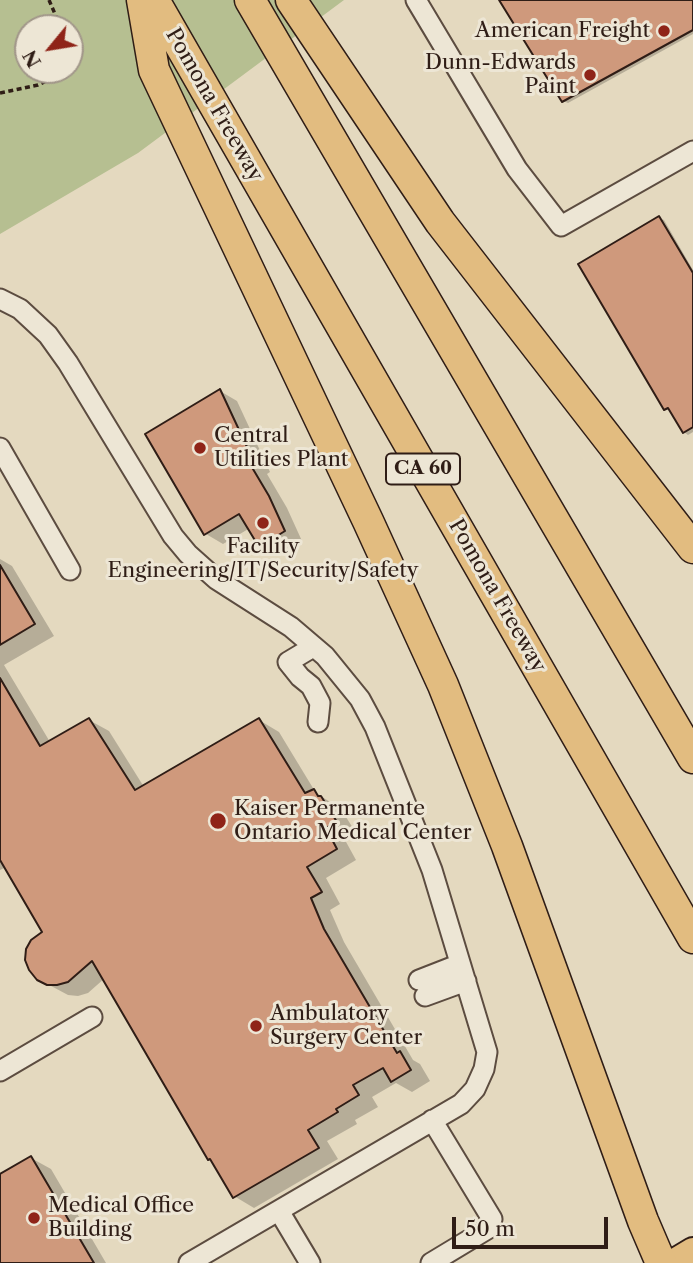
<!DOCTYPE html>
<style>
body{margin:0}
#map{position:relative;width:693px;height:1263px;overflow:hidden;background:#e4d9bf;font-family:"Libre Caslon Text",serif}
canvas{display:block}
.north{position:absolute;left:14px;top:14px;width:70px;height:70px;box-sizing:border-box;background:#ede6d5;border:2px solid #a19689;border-radius:50%;rotate:240deg;font-size:19px;font-weight:700;line-height:28px;text-align:center;color:#2f1d16}
.north::after{content:'';display:block;margin:auto;width:24px;height:32px;background:#8f2418;clip-path:polygon(50% 0,100% 100%,50% 72%,0 100%)}
.scale{position:absolute;left:452px;top:1217px;width:156px;height:32px;box-sizing:border-box;border:4px solid #2f1d16;border-top:0;padding-left:9px;font-size:21px;line-height:24px;white-space:nowrap;color:#2f1d16;-webkit-text-stroke:5px #ede6d5;paint-order:stroke}
</style>
<div id="map">
<canvas width="693" height="1263"></canvas>
<div class="north">N</div>
<div class="scale">50 m</div>
</div>
<script>
const ctx = document.querySelector('canvas').getContext('2d');
ctx.lineJoin = 'round';
function fillPath(path, color) {
  ctx.fillStyle = color;
  ctx.fill(path, 'evenodd');
}
function shape(rows) {
  const path = new Path2D();
  for (const r of rows) {
    path.moveTo(r[0], r[1]);
    for (let i = 2; i < r.length; i += 2) path.lineTo(r[i], r[i + 1]);
  }
  return path;
}
function stroke(path, color, width, dash) {
  ctx.strokeStyle = color;
  ctx.lineWidth = width;
  ctx.lineCap = dash ? 'butt' : 'round';
  ctx.setLineDash(dash || []);
  ctx.stroke(path);
}
function label(font, color, halo, rows, align = 'center') {
  ctx.font = font + ' "Libre Caslon Text",serif';
  ctx.lineWidth = 6;
  ctx.setLineDash([]);
  ctx.textBaseline = 'middle';
  ctx.strokeStyle = halo;
  ctx.fillStyle = color;
  for (const [text, x, y, turn = 0] of rows) {
    ctx.save();
    ctx.translate(x, y);
    ctx.rotate((+turn || 0) * Math.PI / 180);
    ctx.textAlign = isNaN(turn) ? turn : align;
    if (halo) ctx.strokeText(text, 0, 0);
    ctx.fillText(text, 0, 0);
    ctx.restore();
  }
}
fillPath(shape([
 [0,0,344,0,138,153,0,234],
 [28,28,70,28,70,70,28,70]
]), '#b6bf91');
fillPath(shape([
 [501,0,693,0,693,34,568,103,563,101],
 [659,218,664,220,693,270,693,432,688,435,684,432,672,411,665,409],
 [220,391,237,401,270,472,267,474,287,508,302,541,278,556,260,546,250,528,223,544,206,534],
 [0,559,12,566,54,636,4,665,50,742,89,720,109,731,144,787,259,720,279,732,316,793,341,809,356,833,345,840,356,860,326,878,340,904,330,910,344,942,413,1060,420,1064,430,1081,412,1092,396,1083,372,1097,378,1107,355,1120,357,1124,327,1141,338,1159,254,1208,234,1196,214,1162,209,1159,105,978,88,993,78,996,68,995,38,979,44,932,6,867,0,870],
 [31,1158,51,1169,106,1263,0,1263,0,1176]
]), '#0003');
const building = shape([
 [499,0,693,0,693,30,562,102,499,0],
 [659,216,693,273,693,427,683,433,668,408,664,410,578,264,659,216],
 [220,389,254,462,250,464,269,496,285,531,259,547,239,514,204,535,145,434,220,389],
 [0,565,35,624,0,645,0,565],
 [0,678,40,746,89,718,135,790,259,718,305,793,314,789,318,796,321,796,337,822,326,828,337,849,307,867,322,892,311,898,324,929,397,1053,400,1051,411,1070,391,1082,383,1068,353,1085,359,1095,336,1109,338,1112,308,1130,319,1148,233,1198,210,1159,208,1160,92,961,68,982,57,985,47,985,37,980,29,970,25,960,26,949,31,940,42,932,0,860,0,678],
 [31,1156,94,1263,0,1263,0,1174,31,1156]
]);
fillPath(building, '#cf997c');
stroke(building, '#2f1d16', 2);
const minor = shape([
 [416,0,517,169,561,226,693,151],
 [0,299,20,309,48,335,68,363,173,536,188,554,216,579,291,627,325,656,360,699,375,727,432,870,487,1052,484,1069,475,1089,461,1104,189,1263],
 [0,448,70,570],
 [313,647,288,662,300,677,311,686,320,703,318,722],
 [419,980,460,964],
 [425,996,466,981],
 [0,1071,92,1017],
 [279,1211,310,1263],
 [431,1263,489,1228,492,1219,432,1120]
]);
const major = shape([
 [673,1263,693,1251]
]);
const highway = shape([
 [142,0,154,70,368,521,443,685,507,846,643,1221,661,1263],
 [154,0,693,938],
 [250,0,693,758],
 [291,0,440,222,693,548]
]);
stroke(minor, '#5c4c40', 23);
stroke(major, '#2f1d16', 30);
stroke(highway, '#2f1d16', 33);
stroke(shape([
 [49,0,61,28],
 [0,93,38,85,57,76,60,70]
]), '#2f1d16', 3.5, [5, 3.5]);
stroke(minor, '#ede6d5', 19);
stroke(major, '#e2bc80', 26);
stroke(highway, '#e2bc80', 30);
for (const [x, y, r, color] of [
 [664,31,7,"#8f2418"],
 [590,75,7,"#8f2418"],
 [200,448,7,"#8f2418"],
 [263,523,7,"#8f2418"],
 [218,821,9,"#8f2418"],
 [256,1026,7,"#8f2418"],
 [34,1218,7,"#8f2418"]
]) {
  const dot = new Path2D();
  dot.arc(x, y, r, 0, 2 * Math.PI);
  ctx.fillStyle = color;
  ctx.fill(dot);
  stroke(dot, '#ede6d5', 2.5);
}
for (const [x, y, w] of [
 [423,469,74]
]) {
  const box = new Path2D();
  box.roundRect(x - w / 2, y - 15.5, w, 31, 5);
  ctx.fillStyle = '#ede6d5';
  ctx.fill(box);
  stroke(box, '#2f1d16', 2);
}
label('bold 19px', '#2f1d16', null, [
 ["CA 60",423,469]
]);
label('21px', '#2f1d16', '#ede6d5', [
 ["American Freight",650,31,"right"],
 ["Dunn-Edwards",576,63,"right"],
 ["Paint",576,87,"right"],
 ["Central",214,436],
 ["Utilities Plant",214,460],
 ["Facility",263,547,"center"],
 ["Engineering/IT/Security/Safety",263,571,"center"],
 ["Kaiser Permanente",234,809],
 ["Ontario Medical Center",234,833],
 ["Ambulatory",270,1014],
 ["Surgery Center",270,1038],
 ["Medical Office",48,1206],
 ["Building",48,1230]
], 'left');
label('21px', '#2f1d16', '#ede6d5', [
 ["Pomona Freeway",214,105,60],
 ["Pomona Freeway",497,596,60]
]);
</script>
